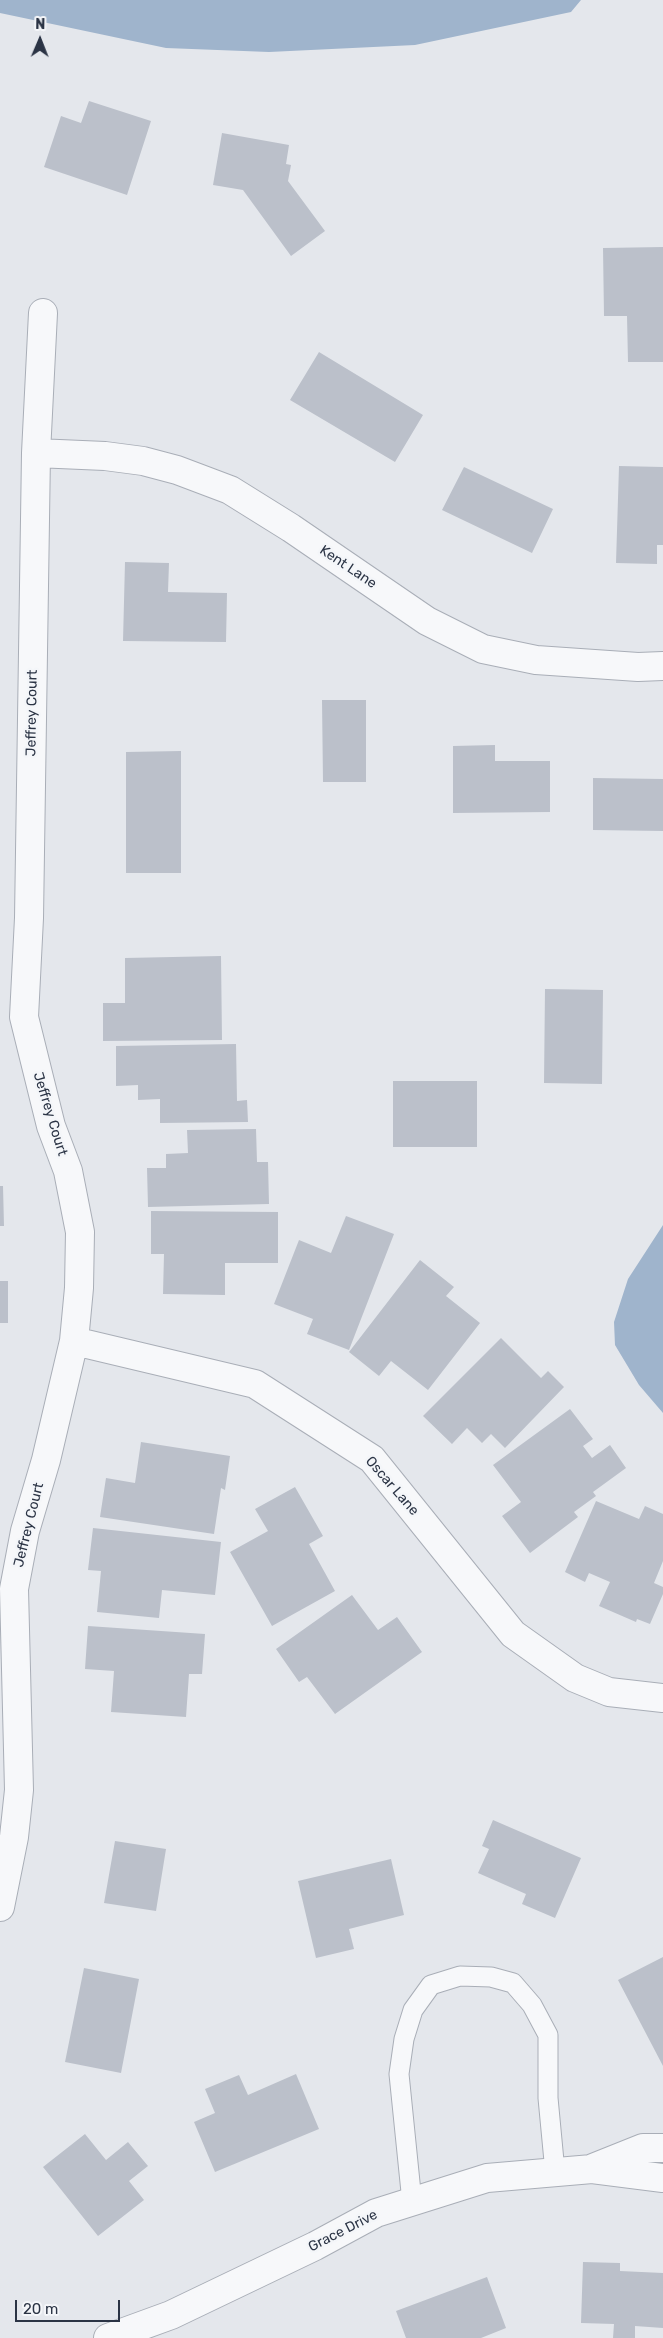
<!DOCTYPE html>
<style>
body{margin:0}
#map{position:relative;width:663px;height:2338px;overflow:hidden;background:#e4e7ec;font-family:Rubik,sans-serif}
canvas{display:block}
.north{position:absolute;left:15px;top:15px;width:50px;height:50px;-webkit-text-stroke:4px #f4f6f9;paint-order:stroke;rotate:1deg;font-size:14px;font-weight:700;line-height:20px;text-align:center;color:#2b3445}
.north::after{content:'';display:block;margin:auto;width:18px;height:22px;background:#2b3445;clip-path:polygon(50% 0,100% 100%,50% 72%,0 100%)}
.scale{position:absolute;left:15px;top:2300px;width:105px;height:22px;box-sizing:border-box;border:2px solid #2b3445;border-top:0;padding-left:6px;font-size:15px;line-height:18px;white-space:nowrap;color:#2b3445;-webkit-text-stroke:4px #f4f6f9;paint-order:stroke}
</style>
<div id="map">
<canvas width="663" height="2338"></canvas>
<div class="north">N</div>
<div class="scale">20 m</div>
</div>
<script>
const ctx = document.querySelector('canvas').getContext('2d');
ctx.lineJoin = 'round';
function fillPath(path, color) {
  ctx.fillStyle = color;
  ctx.fill(path, 'evenodd');
}
function shape(rows) {
  const path = new Path2D();
  for (const r of rows) {
    path.moveTo(r[0], r[1]);
    for (let i = 2; i < r.length; i += 2) path.lineTo(r[i], r[i + 1]);
  }
  return path;
}
function stroke(path, color, width, dash) {
  ctx.strokeStyle = color;
  ctx.lineWidth = width;
  ctx.lineCap = dash ? 'butt' : 'round';
  ctx.setLineDash(dash || []);
  ctx.stroke(path);
}
function label(font, color, halo, rows, align = 'center') {
  ctx.font = font + ' Rubik,sans-serif';
  ctx.lineWidth = 5;
  ctx.setLineDash([]);
  ctx.textBaseline = 'middle';
  ctx.strokeStyle = halo;
  ctx.fillStyle = color;
  for (const [text, x, y, turn = 0] of rows) {
    ctx.save();
    ctx.translate(x, y);
    ctx.rotate((+turn || 0) * Math.PI / 180);
    ctx.textAlign = isNaN(turn) ? turn : align;
    if (halo) ctx.strokeText(text, 0, 0);
    ctx.fillText(text, 0, 0);
    ctx.restore();
  }
}
fillPath(shape([
 [0,0,581,0,571,12,415,45,269,52,166,48,0,13],
 [663,1225,663,1413,639,1385,615,1345,614,1322,628,1279]
]), '#9fb4cc');
fillPath(shape([
 [89,101,151,121,127,195,44,167,61,116,81,123],
 [222,133,289,145,286,164,291,165,288,181,325,231,291,256,243,190,213,185],
 [663,247,663,362,628,362,627,316,604,316,603,248],
 [319,352,423,415,395,462,290,400],
 [619,466,663,467,663,545,657,545,657,564,616,563],
 [464,467,553,509,532,553,442,510],
 [125,562,169,563,168,592,227,593,226,642,123,641],
 [322,700,366,700,366,782,323,782],
 [495,745,495,761,550,761,550,812,453,813,453,746],
 [181,751,181,873,126,873,126,752],
 [593,778,663,779,663,831,593,830],
 [221,956,222,1040,103,1041,103,1003,125,1003,125,958],
 [545,989,603,990,602,1084,544,1083],
 [236,1044,237,1101,247,1100,248,1122,160,1123,160,1099,138,1100,138,1085,116,1086,116,1046],
 [393,1081,477,1081,477,1147,393,1147],
 [256,1129,257,1162,268,1162,269,1204,148,1207,147,1168,166,1168,166,1154,188,1153,187,1130],
 [0,1186,3,1186,4,1226,0,1226],
 [151,1211,278,1212,278,1263,225,1263,225,1295,163,1294,164,1254,151,1254],
 [346,1216,394,1234,349,1350,307,1334,313,1319,274,1304,299,1240,331,1253],
 [420,1260,454,1287,446,1296,480,1323,428,1390,391,1361,379,1376,349,1352],
 [0,1281,8,1281,8,1323,0,1323],
 [501,1338,541,1378,548,1371,564,1387,505,1448,491,1434,482,1443,467,1428,452,1444,423,1416],
 [570,1409,593,1439,583,1446,592,1458,610,1445,626,1468,593,1492,596,1496,574,1512,578,1517,530,1553,502,1516,521,1502,493,1465],
 [141,1442,230,1456,225,1490,221,1488,214,1534,100,1517,106,1478,135,1483],
 [295,1487,323,1536,309,1544,335,1591,272,1626,230,1552,268,1531,255,1509],
 [596,1501,639,1519,645,1506,663,1514,663,1561,654,1583,663,1587,663,1594,650,1624,637,1619,636,1622,599,1606,610,1582,589,1573,585,1582,565,1572],
 [93,1528,221,1542,215,1595,162,1590,159,1618,97,1612,101,1571,88,1570],
 [352,1595,378,1630,397,1617,422,1652,335,1714,307,1677,299,1682,276,1649],
 [88,1626,205,1634,202,1674,189,1674,186,1717,111,1712,114,1671,85,1669],
 [493,1820,581,1858,555,1918,522,1904,526,1894,478,1873,489,1849,482,1846],
 [115,1841,166,1849,156,1911,104,1903],
 [391,1859,404,1915,349,1929,354,1949,316,1958,298,1881],
 [663,1957,663,2066,618,1980],
 [84,1968,139,1979,121,2073,65,2062],
 [296,2074,319,2129,215,2172,194,2122,215,2113,205,2089,239,2075,248,2095],
 [85,2134,106,2160,128,2142,148,2166,129,2181,144,2200,98,2236,43,2167],
 [583,2262,620,2263,620,2271,663,2273,663,2328,635,2326,635,2338,613,2338,614,2324,581,2323],
 [487,2277,506,2328,481,2338,406,2338,396,2311]
]), '#bbc0ca');
const service = shape([
 [412,2202,399,2074,404,2039,413,2010,431,1985,460,1976,491,1977,513,1983,532,2005,548,2035,548,2098,555,2172]
]);
const minor = shape([
 [36,453,105,456,143,461,177,470,230,490,291,528,427,621,483,649,536,660,638,667,663,666],
 [74,1341,255,1384,372,1459,513,1634,575,1678,609,1692,663,1698],
 [0,1907,14,1837,19,1790,14,1589,25,1531,46,1460,74,1341,79,1288,80,1232,68,1171,51,1126,24,1017,29,918,36,453,43,313],
 [593,2168,643,2148,663,2148],
 [108,2338,171,2315,315,2246,376,2213,487,2178,592,2169,663,2178]
]);
stroke(service, '#a9aeb7', 21);
stroke(minor, '#a9aeb7', 30);
stroke(service, '#f7f8fa', 19);
stroke(minor, '#f7f8fa', 28);
label('14px', '#2b3445', '#f4f6f9', [
 ["Kent Lane",348,567,34],
 ["Jeffrey Court",32,713,-89],
 ["Jeffrey Court",50,1114,73],
 ["Oscar Lane",392,1486,49],
 ["Jeffrey Court",29,1525,-76],
 ["Grace Drive",343,2231,-27]
]);
</script>
